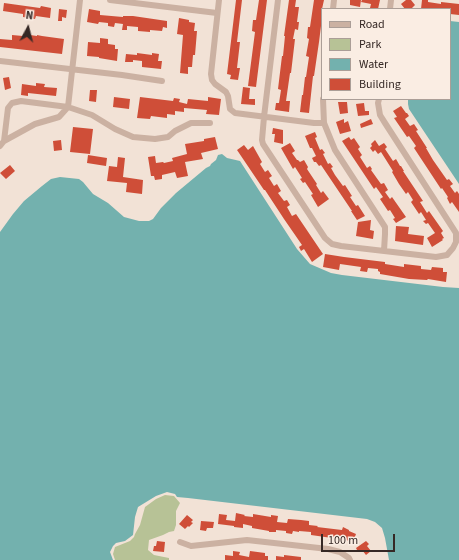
<!DOCTYPE html>
<style>
body{margin:0}
#map{position:relative;width:459px;height:560px;overflow:hidden;background:#f2e2d6;font-family:"Source Sans 3",sans-serif}
canvas{display:block}
.legend{position:absolute;left:321px;top:8px;width:130px;height:92px;box-sizing:border-box;background:#faede3;border:1px solid #ab9e97;margin:0;padding:5px 7px;list-style:none;font-size:12px;color:#352825}
.legend li{display:flex;align-items:center;gap:8px;height:20px}
.legend b{width:20px;border:1px solid #ab9e97}
.north{position:absolute;left:8px;top:8px;width:40px;height:40px;-webkit-text-stroke:3px #faede3;paint-order:stroke;rotate:7deg;font-size:11px;font-weight:700;line-height:16px;text-align:center;color:#352825}
.north::after{content:'';display:block;margin:auto;width:14px;height:18px;background:#352825;clip-path:polygon(50% 0,100% 100%,50% 72%,0 100%)}
.scale{position:absolute;left:321px;top:534px;width:74px;height:18px;box-sizing:border-box;border:2px solid #352825;border-top:0;padding-left:5px;font-size:12px;line-height:14px;white-space:nowrap;color:#352825;-webkit-text-stroke:3px #faede3;paint-order:stroke}
</style>
<div id="map">
<canvas width="459" height="560"></canvas>
<ul class="legend">
<li><b style="height:5px;background:#cbb1a2"></b>Road</li>
<li><b style="height:11px;background:#b7c296"></b>Park</li>
<li><b style="height:11px;background:#73b1ae"></b>Water</li>
<li><b style="height:11px;background:#cf4e38"></b>Building</li>
</ul>
<div class="north">N</div>
<div class="scale">100 m</div>
</div>
<script>
const ctx = document.querySelector('canvas').getContext('2d');
ctx.lineJoin = 'round';
function fillPath(path, color) {
  ctx.fillStyle = color;
  ctx.fill(path, 'evenodd');
}
function shape(rows) {
  const path = new Path2D();
  for (const r of rows) {
    path.moveTo(r[0], r[1]);
    for (let i = 2; i < r.length; i += 2) path.lineTo(r[i], r[i + 1]);
  }
  return path;
}
function stroke(path, color, width, dash) {
  ctx.strokeStyle = color;
  ctx.lineWidth = width;
  ctx.lineCap = dash ? 'butt' : 'round';
  ctx.setLineDash(dash || []);
  ctx.stroke(path);
}
fillPath(shape([
 [165,495,174,496,180,503,176,511,176,525,174,531,169,532,163,535,149,540,148,550,154,555,169,558,169,560,115,560,113,554,115,547,130,541,134,537,135,534,140,525,145,507,156,499]
]), '#b7c296');
fillPath(shape([
 [450,21,459,22,459,184,409,109,408,104,408,99,450,99],
 [222,154,227,158,240,161,297,249,310,264,331,273,342,275,443,287,459,288,459,560,389,560,385,538,382,528,375,522,367,519,188,498,177,497,175,494,167,492,156,496,138,507,135,517,133,535,125,541,116,543,113,546,110,552,113,560,0,560,0,232,13,214,24,201,42,186,51,179,60,177,79,179,83,182,93,194,108,203,124,217,139,221,149,221,153,219,161,208,176,193,206,168,210,166,211,164,216,160,218,155]
]), '#73b1ae');
fillPath(shape([
 [236,0,242,0,237,42,240,42,237,68,240,68,238,80,230,79,231,75,227,74],
 [259,0,267,0,256,87,248,86,255,32,252,31,253,20,256,20],
 [289,0,296,0,295,7,299,7,297,22,299,22,298,30,295,29,293,39,295,39,291,73,290,73,286,101,290,101,289,112,275,110,276,103,279,103,281,90,278,89,282,56,283,56,285,36,284,36],
 [314,0,324,0,322,9,322,18,319,42,314,76,313,76,309,113,300,112,302,95,303,95,305,77,306,77,309,57,306,56,309,39,307,38,308,27,310,27],
 [350,0,361,0,360,7,350,5],
 [362,0,380,0,378,9,370,8,371,4,361,2],
 [406,0,411,0,415,5,411,9,405,9,401,4],
 [422,0,428,0,428,2,441,4,441,2,459,4,459,15,450,14,450,9,421,9],
 [4,3,40,8,41,6,51,8,50,18,36,16,35,19,23,17,23,14,3,11],
 [59,9,67,10,66,18,62,17,62,21,58,21],
 [89,9,100,11,100,15,123,17,123,16,133,16,167,21,167,28,163,27,162,31,150,30,150,32,138,31,138,27,127,26,127,30,122,30,123,24,115,23,114,27,108,26,108,23,99,22,98,24,87,22],
 [179,18,189,20,189,22,195,23,194,31,197,31,195,55,193,55,192,67,188,67,188,74,180,73,183,35,177,34],
 [23,34,37,36,37,35,42,36,64,39,62,54,0,47,0,39,12,40,12,35,23,36],
 [100,38,108,39,108,44,115,45,115,49,118,49,117,61,99,58,99,57,87,56,88,42,100,43],
 [137,53,152,55,152,53,159,54,158,61,162,61,161,69,142,67,142,61,133,60,133,62,125,62,126,54,137,55],
 [9,77,11,88,5,90,3,78],
 [36,83,45,84,44,87,57,88,56,96,28,93,28,96,21,95,22,84,36,86],
 [243,87,250,88,249,99,255,99,255,105,241,104],
 [90,90,97,90,96,102,89,101],
 [114,97,130,99,129,109,113,107],
 [140,97,173,101,174,98,180,99,179,102,187,104,188,99,208,101,208,97,221,99,219,115,206,114,207,110,184,108,184,112,175,111,175,115,167,114,167,118,151,116,150,119,137,118],
 [338,102,347,102,348,113,340,114],
 [364,103,365,111,369,111,369,115,358,116,356,104],
 [401,106,406,113,407,113,409,116,405,119,410,126,414,124,418,130,416,131,427,148,426,148,433,160,447,180,449,179,453,184,450,186,455,193,457,191,459,194,459,212,452,202,450,204,447,198,448,197,442,188,441,189,414,148,416,146,409,136,407,137,394,118,397,117,393,111],
 [344,119,344,123,348,121,351,131,340,134,336,122],
 [371,119,373,124,361,128,360,124],
 [73,127,93,129,90,154,70,152],
 [273,128,283,130,283,144,274,142,275,134,272,134],
 [315,132,317,137,315,138,320,150,322,149,325,153,323,154,328,164,330,163,333,167,331,168,335,175,343,186,345,185,352,196,350,197,356,206,358,205,365,216,357,220,351,211,352,211,321,165,319,166,316,162,314,162,312,158,316,156,312,148,310,148,305,136],
 [215,137,218,149,201,153,203,159,185,162,188,176,177,178,175,172,162,175,162,179,155,180,154,176,151,176,148,157,155,156,156,163,163,162,164,163,173,161,172,158,187,154,185,144,204,141,204,139],
 [349,137,351,140,354,138,360,147,358,149,362,155,360,157,367,168,370,166,372,169,371,170,381,184,384,183,388,190,385,192,390,199,392,197,406,217,396,223,393,219,395,218,390,210,388,211,380,199,383,197,376,187,374,189,342,141],
 [61,140,62,150,54,151,53,141],
 [375,140,379,146,384,143,387,147,385,149,393,161,396,159,400,166,401,166,404,171,403,171,423,201,420,202,427,213,429,211,443,231,441,233,444,238,442,239,443,240,432,247,427,238,435,233,428,223,426,224,423,221,426,220,421,212,419,214,411,202,413,200,408,192,406,194,399,184,392,172,393,171,381,152,378,154,375,150,373,152,370,148,372,146,371,144],
 [290,143,295,151,292,153,297,160,298,160,300,162,304,160,308,167,307,169,317,184,316,185,321,193,323,191,329,199,318,207,311,195,313,194,305,182,303,183,300,179,302,178,295,167,293,169,281,148],
 [244,145,248,150,253,146,262,162,260,164,265,172,268,170,272,176,269,178,274,186,277,184,281,191,278,193,284,201,287,200,290,205,287,207,292,216,296,214,323,254,312,262,304,249,301,251,299,247,302,245,284,219,265,190,264,190,237,150],
 [88,155,107,158,106,166,87,163],
 [118,157,125,158,123,177,143,180,142,194,126,192,127,183,107,181,109,166,117,167],
 [10,165,15,171,6,179,0,173],
 [371,220,370,230,374,231,373,239,356,236,358,222],
 [396,226,409,227,408,234,424,236,423,245,395,241],
 [325,254,344,257,385,262,385,264,404,267,404,264,421,266,421,269,431,270,432,267,443,268,443,272,447,272,446,282,428,279,427,280,409,279,380,274,380,272,378,271,378,269,368,268,367,272,360,271,361,267,340,264,339,270,323,267],
 [236,513,245,515,244,516,253,517,253,514,271,517,271,515,278,516,277,522,287,523,288,519,301,520,309,521,309,525,318,526,317,527,342,530,343,527,349,530,349,531,356,534,353,542,346,540,345,541,332,536,332,538,311,535,311,532,299,531,299,532,293,531,292,534,286,533,286,531,276,530,276,532,269,532,269,531,252,528,252,526,243,524,243,528,234,527,234,526,218,524,219,514,227,515,226,520,235,521],
 [187,515,193,520,191,522,193,523,189,527,188,526,185,529,179,524],
 [201,521,214,522,213,528,207,528,206,531,200,530],
 [157,541,165,542,164,552,153,551,154,546,156,546],
 [366,541,369,544,367,546,371,551,366,555,362,550,358,552,356,548],
 [233,551,240,552,239,555,249,557,250,551,265,553,265,556,268,556,268,560,225,560,225,555,233,556],
 [284,555,301,557,301,560,276,560,276,556,284,557]
]), '#cf4e38');
stroke(shape([
 [110,0,217,13],
 [219,0,211,74,212,80,215,84,226,92,228,96,230,109,235,113,314,123,324,123],
 [278,0,264,117,262,140,263,144,325,238,332,244,341,246,436,257,447,255,453,248,456,242,456,233,385,123,380,115,378,103,379,99],
 [333,9,334,0],
 [390,9,391,0],
 [0,61,122,75,162,81],
 [323,99,324,123,335,150,385,227,385,234,384,251],
 [68,107,80,0],
 [4,141,8,108,12,103,21,101,68,107,92,115,115,129,133,137,155,139,168,137,175,131,191,123,210,123],
 [0,146,4,141,35,124,59,117,68,107],
 [180,542,191,546,247,540,328,549,340,552,349,558,350,560]
]), '#cbb1a2', 6);
</script>
